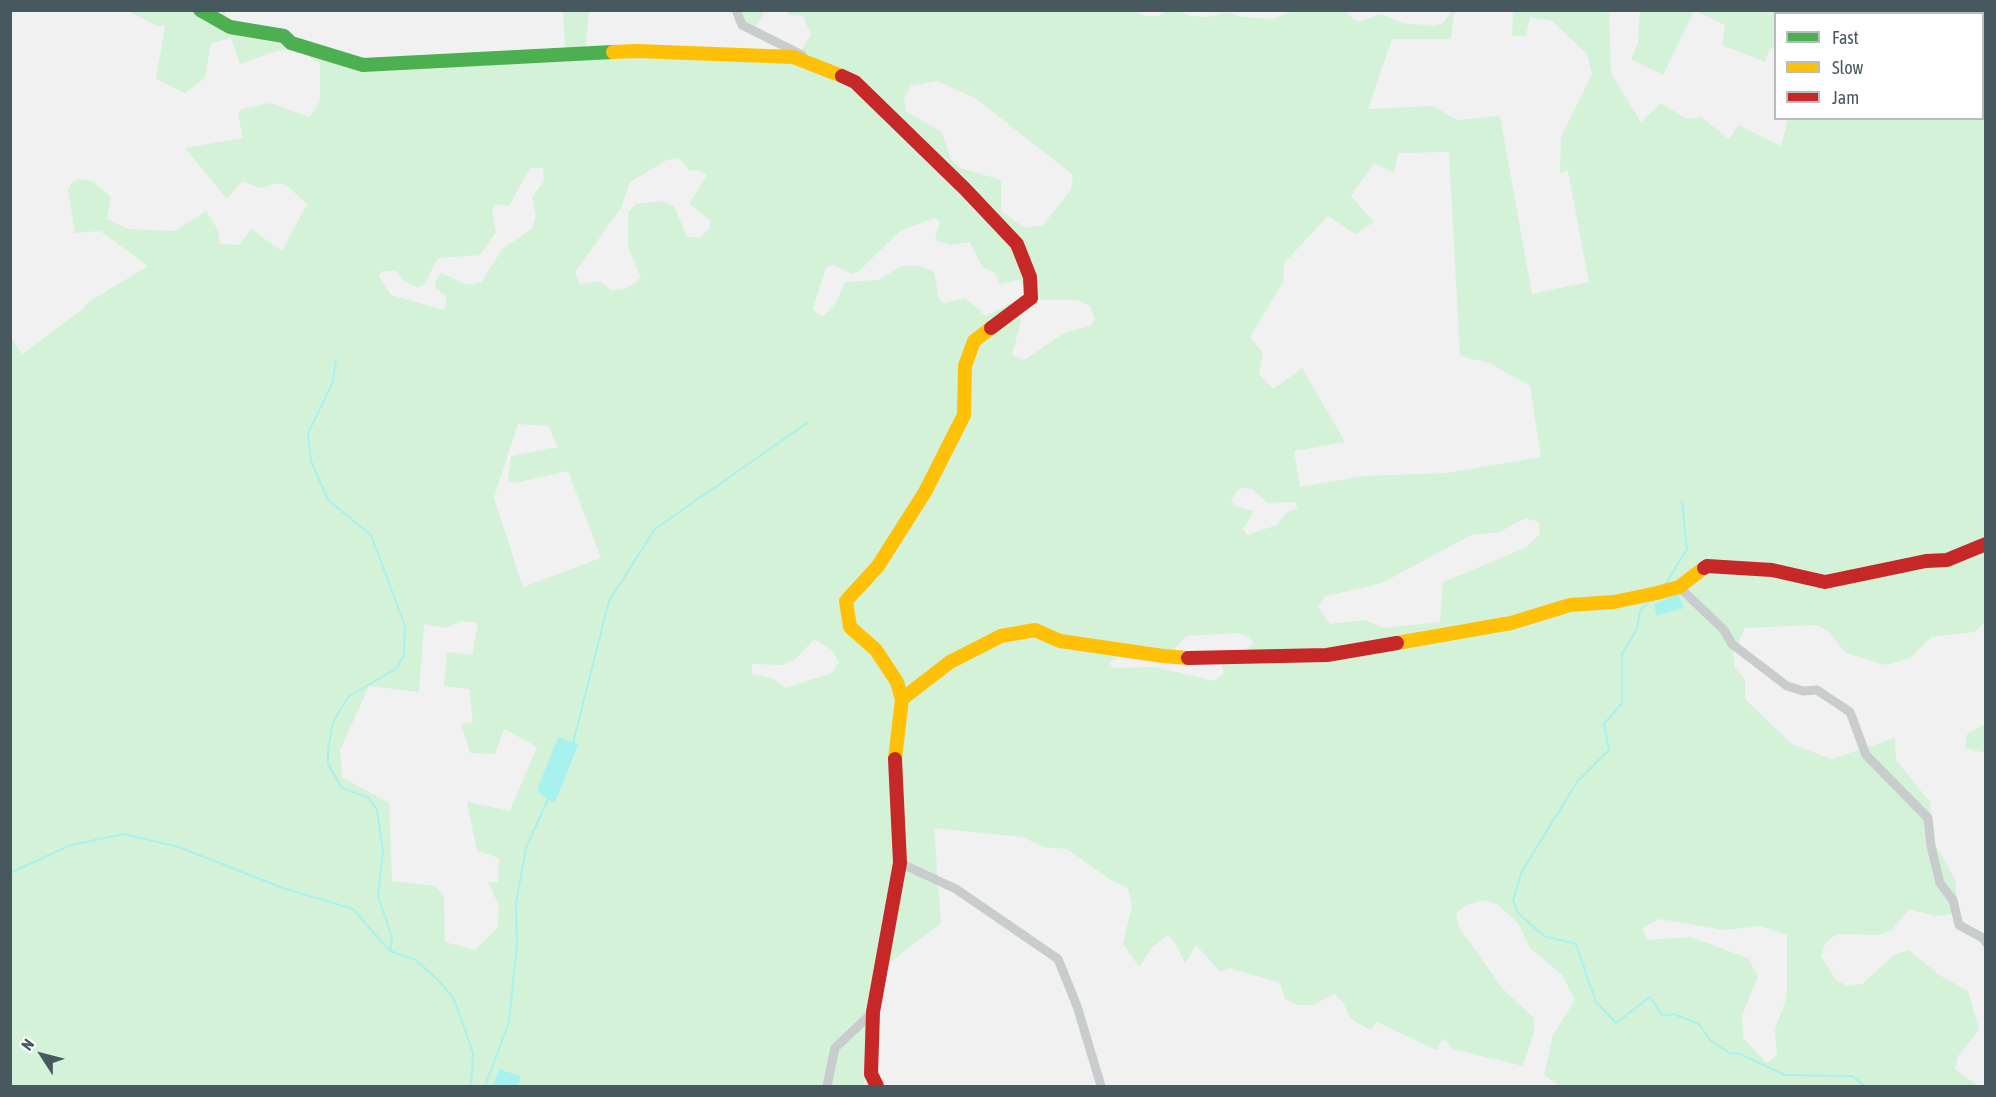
<!DOCTYPE html>
<style>
body{margin:0}
#map{position:relative;width:1996px;height:1097px;overflow:hidden;background:#f1f1f1;font-family:"Asap Condensed",sans-serif}
canvas{display:block}
.frame{position:absolute;inset:0;border:12px solid #47595e;pointer-events:none}
.legend{position:absolute;left:1774px;top:12px;width:210px;height:108px;box-sizing:border-box;background:#fff;border:2px solid #b5bdbf;margin:0;padding:8px 10px;list-style:none;font-size:18px;color:#47595e}
.legend li{display:flex;align-items:center;gap:12px;height:30px}
.legend b{width:30px;border:2px solid #b5bdbf}
.north{position:absolute;left:12px;top:1025px;width:60px;height:60px;-webkit-text-stroke:4px #fff;paint-order:stroke;rotate:306deg;font-size:16px;font-weight:700;line-height:24px;text-align:center;color:#47595e}
.north::after{content:'';display:block;margin:auto;width:21px;height:27px;background:#47595e;clip-path:polygon(50% 0,100% 100%,50% 72%,0 100%)}
</style>
<div id="map">
<canvas width="1996" height="1097"></canvas>
<div class="frame"></div>
<ul class="legend">
<li><b style="height:8px;background:#4caf50"></b>Fast</li>
<li><b style="height:8px;background:#ffc107"></b>Slow</li>
<li><b style="height:8px;background:#c62828"></b>Jam</li>
</ul>
<div class="north">N</div>
</div>
<script>
const ctx = document.querySelector('canvas').getContext('2d');
ctx.lineJoin = 'round';
function fillPath(path, color) {
  ctx.fillStyle = color;
  ctx.fill(path, 'evenodd');
}
function shape(rows) {
  const path = new Path2D();
  for (const r of rows) {
    path.moveTo(r[0], r[1]);
    for (let i = 2; i < r.length; i += 2) path.lineTo(r[i], r[i + 1]);
  }
  return path;
}
function stroke(path, color, width, dash) {
  ctx.strokeStyle = color;
  ctx.lineWidth = width;
  ctx.lineCap = dash ? 'butt' : 'round';
  ctx.setLineDash(dash || []);
  ctx.stroke(path);
}
fillPath(shape([
 [1131,10,1145,16,1159,16,1167,11,1178,10,1191,16,1208,17,1229,12,1242,17,1272,19,1293,11,1344,10,1354,20,1361,21,1381,14,1403,23,1435,26,1443,23,1452,11,1488,11,1454,12,1451,39,1392,39,1368,109,1433,106,1457,120,1500,116,1532,294,1589,282,1568,171,1560,173,1561,137,1592,74,1587,54,1552,21,1530,17,1526,36,1512,36,1513,11,1592,10,1609,13,1611,73,1641,122,1661,103,1687,119,1701,117,1729,139,1738,125,1781,146,1788,119,1982,118,1982,14,1816,13,1817,11,1985,11,1985,623,1974,632,1931,637,1910,658,1886,665,1846,653,1828,631,1816,625,1745,628,1733,654,1735,668,1745,680,1745,699,1792,744,1831,759,1895,738,1896,760,1930,802,1935,844,1956,881,1956,909,1952,914,1935,916,1909,909,1892,930,1879,935,1837,934,1826,942,1821,956,1836,980,1848,986,1862,984,1894,955,1908,950,1941,976,1968,991,1979,1030,1958,1056,1955,1069,1978,1086,1560,1086,1544,1075,1553,1035,1575,1000,1562,975,1530,948,1518,923,1497,904,1483,900,1469,904,1456,913,1459,927,1503,989,1534,1018,1534,1032,1523,1066,1453,1049,1443,1038,1436,1050,1377,1022,1370,1030,1350,1018,1343,1002,1334,994,1313,1005,1298,1005,1285,999,1280,983,1229,968,1220,972,1196,945,1185,964,1177,946,1168,934,1152,948,1139,967,1123,944,1132,905,1128,888,1109,879,1067,849,1044,847,1022,837,934,828,941,923,884,967,877,1045,863,1086,518,1086,521,1076,499,1069,493,1086,11,1086,10,336,22,354,83,309,87,303,148,266,100,231,75,233,68,190,71,183,78,179,92,181,111,197,107,219,128,229,175,231,206,211,218,230,220,244,239,245,251,229,282,251,307,204,286,185,279,183,260,188,242,181,227,199,185,148,243,138,238,114,242,109,270,103,310,117,320,101,320,63,296,49,276,51,240,64,231,38,211,43,205,78,185,93,156,79,165,26,157,26,128,11,225,11,225,21,293,40,350,59,642,52,793,63,811,35,803,16,789,15,787,11],
 [937,81,975,98,1073,175,1071,190,1043,225,1025,228,1001,211,1001,180,961,168,951,159,942,132,906,111,904,98,911,86],
 [1449,152,1460,356,1489,363,1530,386,1541,457,1447,473,1363,476,1300,487,1294,451,1345,442,1302,368,1273,389,1259,374,1263,353,1250,337,1283,282,1284,263,1328,216,1355,234,1374,222,1351,196,1374,163,1394,173,1398,153],
 [680,158,688,170,702,171,707,176,689,204,710,220,710,228,701,237,687,237,674,206,662,201,636,204,628,212,628,247,641,278,625,289,611,290,600,281,580,284,575,272,621,208,630,182,667,160],
 [530,168,543,168,544,181,532,197,536,216,532,229,503,248,481,282,468,285,441,273,435,282,436,289,447,297,444,310,391,295,379,277,382,271,396,271,405,282,417,287,424,285,438,258,480,255,496,232,492,211,495,204,509,206],
 [934,218,940,221,935,240,949,245,970,242,982,267,995,273,1000,284,1019,280,1036,300,1079,300,1091,307,1095,320,1090,326,1064,333,1024,360,1012,355,1021,321,1016,308,1011,303,986,316,965,298,944,303,939,299,934,271,915,265,901,266,878,280,845,282,837,301,824,316,817,314,813,308,826,268,833,265,852,274,859,271,900,231],
 [518,424,548,426,558,447,511,456,508,480,514,483,568,471,601,558,523,587,494,498],
 [1240,488,1253,489,1267,503,1295,502,1298,508,1286,513,1277,525,1247,535,1243,529,1254,511,1234,506,1231,499],
 [1525,518,1539,522,1540,534,1525,548,1443,582,1440,622,1384,628,1365,620,1330,624,1318,607,1326,596,1382,583,1471,535,1500,532],
 [1678,595,1685,608,1656,616,1654,604],
 [461,621,478,623,472,655,447,652,444,686,469,689,473,722,461,724,470,753,495,754,504,729,537,747,510,811,467,802,477,851,499,858,498,882,488,882,499,906,498,927,475,950,445,942,444,896,435,886,392,881,389,803,342,777,340,750,369,686,419,692,424,624,446,628],
 [1237,633,1250,637,1254,643,1244,651,1220,660,1224,673,1214,681,1155,667,1113,668,1109,663,1126,652,1168,657,1186,636],
 [814,639,832,650,839,662,832,673,786,688,774,679,752,674,752,664,782,665,796,659],
 [558,737,579,745,555,801],
 [1660,919,1724,930,1760,926,1787,935,1787,996,1775,1030,1777,1055,1767,1063,1743,1038,1742,1016,1758,976,1748,958,1690,937,1647,940,1642,928],
 [1785,10,1793,13,1776,14,1775,49,1770,48,1765,62,1722,45,1725,25,1695,11],
 [563,11,589,11,586,44,584,51,570,51,565,47],
 [739,11,763,11,764,13,754,29,745,24],
 [1640,11,1694,11,1663,75,1631,59,1638,43],
 [1985,724,1985,753,1965,748,1967,734]
]), '#d4f2d8');
fillPath(shape([
 [1678,594,1685,608,1656,616,1654,604],
 [558,737,579,744,555,802,548,800,537,790],
 [499,1069,521,1076,518,1086,493,1086]
]), '#a7f1ee');
stroke(shape([
 [336,359,333,382,308,433,311,461,328,500,371,535,405,626,404,655,397,668,348,697,333,722,328,750,328,764,342,788,369,798,377,810,383,852,378,896,392,937,390,951],
 [1665,585,1687,549,1682,502],
 [1650,600,1640,611,1637,629,1622,654,1622,703,1604,724,1609,750,1577,782,1521,873,1513,901,1518,913,1544,936,1576,944,1596,1002,1616,1023,1650,997,1663,1016,1674,1014,1699,1024,1710,1040,1729,1053,1740,1054,1785,1075,1852,1076,1865,1086],
 [573,743,609,601,655,529,807,423],
 [10,873,71,845,124,834,179,847,280,887,353,909,390,951,416,960,438,980,454,999,473,1053,471,1086],
 [485,1086,509,1022,517,944,516,903,526,848,549,797]
]), '#a7f1ee', 2);
stroke(shape([
 [736,10,742,25,802,55],
 [1679,587,1724,630,1732,644,1787,686,1803,691,1817,690,1850,712,1866,755,1928,818,1931,846,1940,883,1953,900,1959,925,1983,938,1986,943],
 [900,863,956,889,1058,959,1077,1006,1101,1086],
 [827,1086,835,1048,873,1012]
]), '#c8cccd', 9);
stroke(shape([
 [200,10,230,27,284,36,291,43,363,65,613,52]
]), '#4caf50', 14);
stroke(shape([
 [613,52,637,51,793,57,842,76],
 [1397,643,1511,623,1570,605,1614,602,1657,593,1679,587,1704,568],
 [902,699,950,662,1001,636,1035,630,1060,641,1163,656,1188,658],
 [895,759,902,699,897,682,876,650,850,627,846,601,878,566,925,492,964,415,965,366,974,341,991,328]
]), '#ffc107', 14);
stroke(shape([
 [842,76,855,82,965,189,1017,244,1030,277,1031,298,991,328],
 [1704,568,1707,566,1772,570,1825,582,1926,561,1947,560,1986,544],
 [1188,658,1327,655,1397,643],
 [877,1086,871,1074,873,1012,900,863,895,759]
]), '#c62828', 14);
</script>
